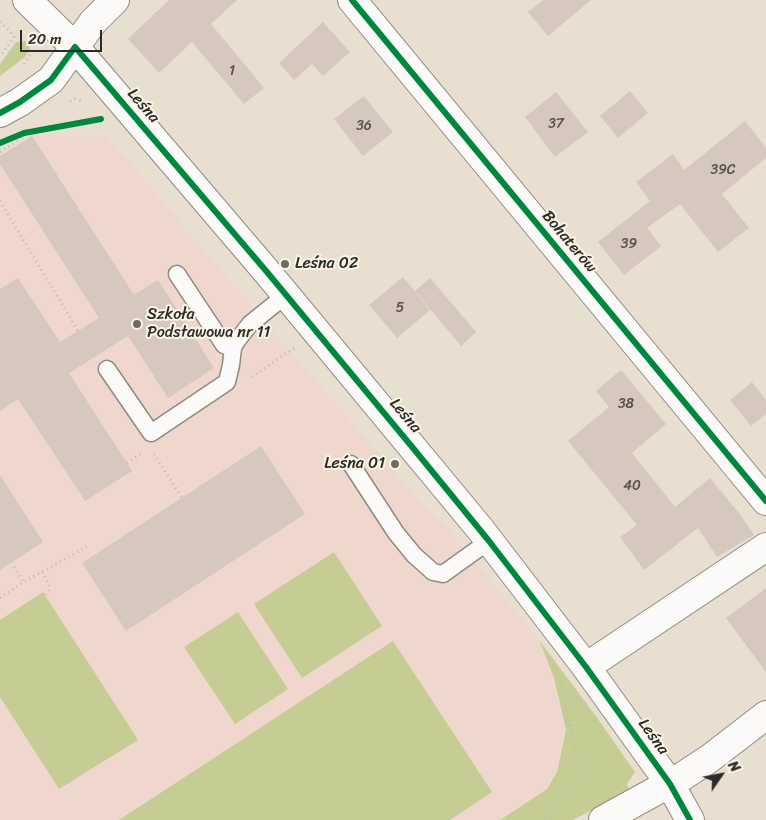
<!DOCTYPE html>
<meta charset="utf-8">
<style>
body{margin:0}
#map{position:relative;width:766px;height:820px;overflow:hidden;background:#e8dfd0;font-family:Sriracha,sans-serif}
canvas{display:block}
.north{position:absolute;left:696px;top:750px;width:50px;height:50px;-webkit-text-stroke:4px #fcf5e5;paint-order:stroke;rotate:57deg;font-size:14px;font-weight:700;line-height:20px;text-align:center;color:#2b2b2b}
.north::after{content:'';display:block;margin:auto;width:18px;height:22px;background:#2b2b2b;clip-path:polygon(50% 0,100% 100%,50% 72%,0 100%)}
.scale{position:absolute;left:20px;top:30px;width:82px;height:22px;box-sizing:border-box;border:2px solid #2b2b2b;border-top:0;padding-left:6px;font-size:15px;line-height:18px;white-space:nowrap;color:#2b2b2b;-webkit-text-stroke:4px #fcf5e5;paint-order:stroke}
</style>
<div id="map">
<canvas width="766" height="820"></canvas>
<div class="north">N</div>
<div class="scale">20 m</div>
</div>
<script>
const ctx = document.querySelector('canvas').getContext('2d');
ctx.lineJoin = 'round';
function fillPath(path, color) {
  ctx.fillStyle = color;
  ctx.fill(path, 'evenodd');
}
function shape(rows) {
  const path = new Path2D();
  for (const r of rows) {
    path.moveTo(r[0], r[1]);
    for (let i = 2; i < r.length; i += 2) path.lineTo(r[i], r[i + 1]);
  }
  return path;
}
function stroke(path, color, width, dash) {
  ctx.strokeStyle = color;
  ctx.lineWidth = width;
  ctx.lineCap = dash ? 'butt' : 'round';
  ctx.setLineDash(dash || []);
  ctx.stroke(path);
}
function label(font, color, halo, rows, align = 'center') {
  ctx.font = font + ' Sriracha,sans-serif';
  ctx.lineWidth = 4;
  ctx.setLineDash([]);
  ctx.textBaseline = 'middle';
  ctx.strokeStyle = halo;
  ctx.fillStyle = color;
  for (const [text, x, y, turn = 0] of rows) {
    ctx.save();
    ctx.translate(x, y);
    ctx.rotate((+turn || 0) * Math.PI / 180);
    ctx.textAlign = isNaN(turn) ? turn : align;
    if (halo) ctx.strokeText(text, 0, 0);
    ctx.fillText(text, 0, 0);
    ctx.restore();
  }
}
fillPath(shape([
 [33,135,107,136,416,498,450,531,536,636,551,671,565,730,556,772,545,789,498,820,0,820,0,155]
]), '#f0d7cd');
fillPath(shape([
 [28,41,30,49,25,57,0,76,0,64,16,42],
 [334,552,382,626,302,678,254,604],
 [43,592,138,740,59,789,0,697,0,620],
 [238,612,288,689,235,724,184,647],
 [539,640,598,719,635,772,627,784,629,791,573,820,500,820,547,789,557,772,566,730,554,678],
 [393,641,492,792,450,820,119,820]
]), '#c6cd94');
fillPath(shape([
 [169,0,237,0,211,24,264,88,244,104,192,42,159,73,128,39],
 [543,0,591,0,548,36,528,12],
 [323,22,350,52,323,76,312,64,294,80,279,63],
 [630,91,648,113,618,138,600,116],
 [556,92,588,132,555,157,525,117],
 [364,96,393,132,363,156,334,119],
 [745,121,766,148,766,158,722,194,749,228,718,252,680,204,647,228,661,246,624,275,598,242,650,201,636,182,673,154,684,170],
 [32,136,134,295,158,280,214,368,168,398,128,336,69,373,132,471,85,501,18,399,0,411,0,289,18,278,60,342,99,318,0,164,0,156],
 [403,277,430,310,397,338,369,305],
 [430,278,476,332,461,346,415,291],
 [621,370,666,424,632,453,675,507,710,478,739,513,754,535,717,557,698,528,644,570,620,537,637,525,568,441,609,407,596,391],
 [752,382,766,400,766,414,751,426,730,400],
 [261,446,305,514,126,631,82,563],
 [0,475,43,542,0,570],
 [766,588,766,672,726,618]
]), '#d6c8bf');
const service = shape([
 [233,348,236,342,250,324,286,295],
 [107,369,151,433,227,382,231,365,233,348,229,347,224,345,177,274],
 [351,464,396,533,414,555,433,572,443,574,489,541]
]);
const minor = shape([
 [352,0,766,501],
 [586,667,766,547],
 [603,820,683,776,709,759,766,715]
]);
const tertiary = shape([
 [27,0,75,47,267,272,481,530,586,667,670,784,690,820],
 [0,113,20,102,51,80,93,22,115,0]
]);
stroke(service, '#8f8b83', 19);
stroke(minor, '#8f8b83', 30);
stroke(tertiary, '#8f8b83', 30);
stroke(shape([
 [0,22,9,30,14,37,0,57],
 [24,64,32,51,32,45],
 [70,101,75,99,84,101],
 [0,152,19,140,24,132],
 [0,201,78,331],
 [252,377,294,348],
 [154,454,182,498],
 [127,463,142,453],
 [14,567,24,582],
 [42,572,49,585,50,589,45,595],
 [0,598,20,584,88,546],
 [548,820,581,767,580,762,572,735,561,681]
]), '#bdbbb8', 3, [1, 4]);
stroke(service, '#fcfaf8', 16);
stroke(minor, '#fcfaf8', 28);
stroke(tertiary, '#fcfaf8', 28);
stroke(shape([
 [352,0,766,501],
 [0,113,20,102,51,80,75,47,267,272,413,448,489,541,586,667,670,784,690,820],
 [0,143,24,133,101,119]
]), '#00873e', 6);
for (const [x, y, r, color] of [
 [285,264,5,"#6d6a65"],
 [137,324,5,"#6d6a65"],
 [395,464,5,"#6d6a65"]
]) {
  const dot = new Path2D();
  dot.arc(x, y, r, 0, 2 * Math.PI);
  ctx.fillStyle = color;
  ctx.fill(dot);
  stroke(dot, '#fcf5e5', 2);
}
label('14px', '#565351', null, [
 ["1",232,71],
 ["37",556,124],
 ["36",364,126],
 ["39C",723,170],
 ["39",629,244],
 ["5",400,308],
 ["38",626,404],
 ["40",632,486]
]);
label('16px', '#2b2b2b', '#fcf5e5', [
 ["Leśna",143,106,49],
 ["Bohaterów",569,242,50],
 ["Leśna",405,416,50],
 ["Leśna",653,737,54]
]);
label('16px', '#2b2b2b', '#fcf5e5', [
 ["Leśna 02",295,264],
 ["Szkoła",147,315],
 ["Podstawowa nr 11",147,333],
 ["Leśna 01",385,464,"right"]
], 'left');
</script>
